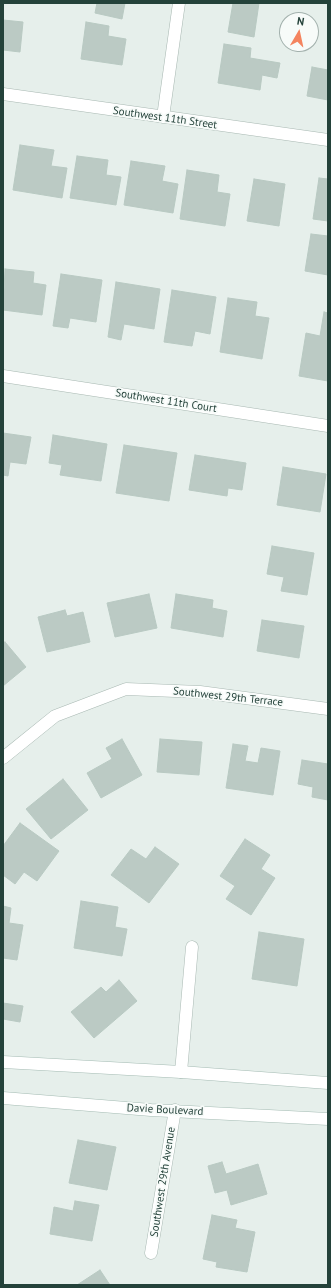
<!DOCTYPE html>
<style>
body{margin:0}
#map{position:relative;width:331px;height:1288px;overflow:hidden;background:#e6efeb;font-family:"PT Sans",sans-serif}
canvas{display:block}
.frame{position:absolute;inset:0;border:4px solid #24423a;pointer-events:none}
.north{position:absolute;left:279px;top:12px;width:40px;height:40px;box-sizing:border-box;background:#f7fbf9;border:1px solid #a3b1ad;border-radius:50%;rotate:9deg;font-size:11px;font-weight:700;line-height:16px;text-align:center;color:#24423a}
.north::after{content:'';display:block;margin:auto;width:14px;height:18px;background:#f4845f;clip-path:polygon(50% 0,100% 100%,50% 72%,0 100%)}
</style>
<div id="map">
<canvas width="331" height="1288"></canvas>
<div class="frame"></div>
<div class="north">N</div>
</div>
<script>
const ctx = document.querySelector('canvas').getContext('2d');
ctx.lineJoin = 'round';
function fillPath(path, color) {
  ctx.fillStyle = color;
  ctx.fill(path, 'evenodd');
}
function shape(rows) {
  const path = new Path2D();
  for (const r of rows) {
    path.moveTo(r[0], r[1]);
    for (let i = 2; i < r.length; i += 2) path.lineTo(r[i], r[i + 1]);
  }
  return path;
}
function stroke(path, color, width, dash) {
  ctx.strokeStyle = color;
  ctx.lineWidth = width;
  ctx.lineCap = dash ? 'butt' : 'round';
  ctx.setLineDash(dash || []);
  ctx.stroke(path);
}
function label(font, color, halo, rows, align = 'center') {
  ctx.font = font + ' "PT Sans",sans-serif';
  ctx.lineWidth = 3.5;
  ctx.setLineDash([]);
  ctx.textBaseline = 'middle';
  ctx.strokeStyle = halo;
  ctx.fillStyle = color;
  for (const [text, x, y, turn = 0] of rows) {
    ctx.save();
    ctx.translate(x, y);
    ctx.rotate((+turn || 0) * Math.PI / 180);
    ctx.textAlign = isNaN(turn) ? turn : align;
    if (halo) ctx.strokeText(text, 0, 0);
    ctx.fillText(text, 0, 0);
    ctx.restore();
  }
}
const building = shape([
 [97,3,125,3,122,19,95,13,97,3],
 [233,3,259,3,254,37,228,32,233,3],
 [3,20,23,22,20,52,3,50,3,20],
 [86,22,109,26,108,36,126,39,122,65,81,59,86,22],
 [224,44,251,48,250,58,280,63,277,78,262,75,260,90,218,83,224,44],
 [312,67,328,70,328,100,307,96,312,67],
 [20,145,54,150,51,166,67,168,62,198,13,190,20,145],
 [77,156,108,160,106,175,121,177,116,205,70,198,77,156],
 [131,161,165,166,162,181,178,184,173,213,124,205,131,161],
 [187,170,219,175,217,192,230,194,225,226,180,219,187,170],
 [319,178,328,179,328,221,313,219,319,178],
 [254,179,285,184,279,226,247,221,254,179],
 [311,234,328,236,328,275,305,271,311,234],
 [5,269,34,272,33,283,46,285,42,315,3,310,5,269],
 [61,274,102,280,96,322,70,318,68,328,53,326,61,274],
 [116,282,160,289,154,329,124,324,121,340,108,337,116,282],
 [172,290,216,297,210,334,195,331,192,346,164,342,172,290],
 [228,298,257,302,255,316,269,318,262,359,220,352,228,298],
 [324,312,328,313,328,381,299,376,306,333,320,336,324,312],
 [3,433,31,437,26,464,10,462,8,476,3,475,3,433],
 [53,435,107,444,101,481,60,475,62,465,49,463,53,435],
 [124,445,177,453,169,501,116,493,124,445],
 [195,455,246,463,242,490,228,488,227,496,189,490,195,455],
 [283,467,326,474,320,512,277,505,283,467],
 [272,546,314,553,307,595,281,591,284,577,267,574,272,546],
 [149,594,157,628,115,637,107,603,149,594],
 [176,594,213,600,212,608,227,611,223,637,171,628,176,594],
 [65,610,67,616,83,612,90,642,47,652,38,617,65,610],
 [262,620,304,626,299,658,257,651,262,620],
 [5,642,26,667,3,686,3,643,5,642],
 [122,739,142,775,101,798,87,773,112,759,106,748,122,739],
 [160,739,202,742,199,775,157,772,160,739],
 [233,744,248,746,245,761,258,763,261,748,280,751,273,795,226,788,233,744],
 [302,760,328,764,328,800,312,797,313,787,298,784,302,760],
 [63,779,88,810,51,839,26,809,63,779],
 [20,823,59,851,37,881,24,872,15,884,3,875,3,846,20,823],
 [245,839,270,855,261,869,275,878,251,915,226,899,235,886,220,876,245,839],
 [155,847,179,864,149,903,111,875,131,849,146,859,155,847],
 [81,901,118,907,115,927,127,929,122,956,74,948,81,901],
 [3,906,11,908,9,923,23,925,17,960,3,958,3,906],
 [259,932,304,939,297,986,252,979,259,932],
 [119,980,137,1001,94,1038,71,1012,101,987,106,992,119,980],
 [3,1003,23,1006,20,1022,3,1019,3,1003],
 [78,1140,116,1147,107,1190,69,1183,78,1140],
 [222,1162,226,1174,258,1164,267,1194,231,1205,227,1190,215,1193,208,1166,222,1162],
 [75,1201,99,1205,92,1241,50,1234,54,1207,73,1211,75,1201],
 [212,1215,237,1220,235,1228,255,1232,247,1272,216,1267,217,1262,203,1259,212,1215],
 [100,1270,110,1285,77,1285,100,1270]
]);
fillPath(building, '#bbcac4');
stroke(building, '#b8c9c2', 1);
const street = shape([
 [3,94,328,140],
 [163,117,179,3],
 [3,376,328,426],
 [3,758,55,716,126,689,200,692,328,709],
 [181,1072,192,947],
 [151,1253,175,1110]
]);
const secondary = shape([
 [3,1062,181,1072,328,1083],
 [3,1098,151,1110,328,1119]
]);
stroke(street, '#a8b8b2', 13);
stroke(secondary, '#a4bbb3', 13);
stroke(street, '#fff', 12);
stroke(secondary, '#fff', 12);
label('11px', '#24423a', '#f7fbf9', [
 ["Southwest 11th Street",165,118,8],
 ["Southwest 11th Court",166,401,9],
 ["Southwest 29th Terrace",228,697,6],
 ["Davie Boulevard",165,1110,3],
 ["Southwest 29th Avenue",163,1182,-81]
]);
</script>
